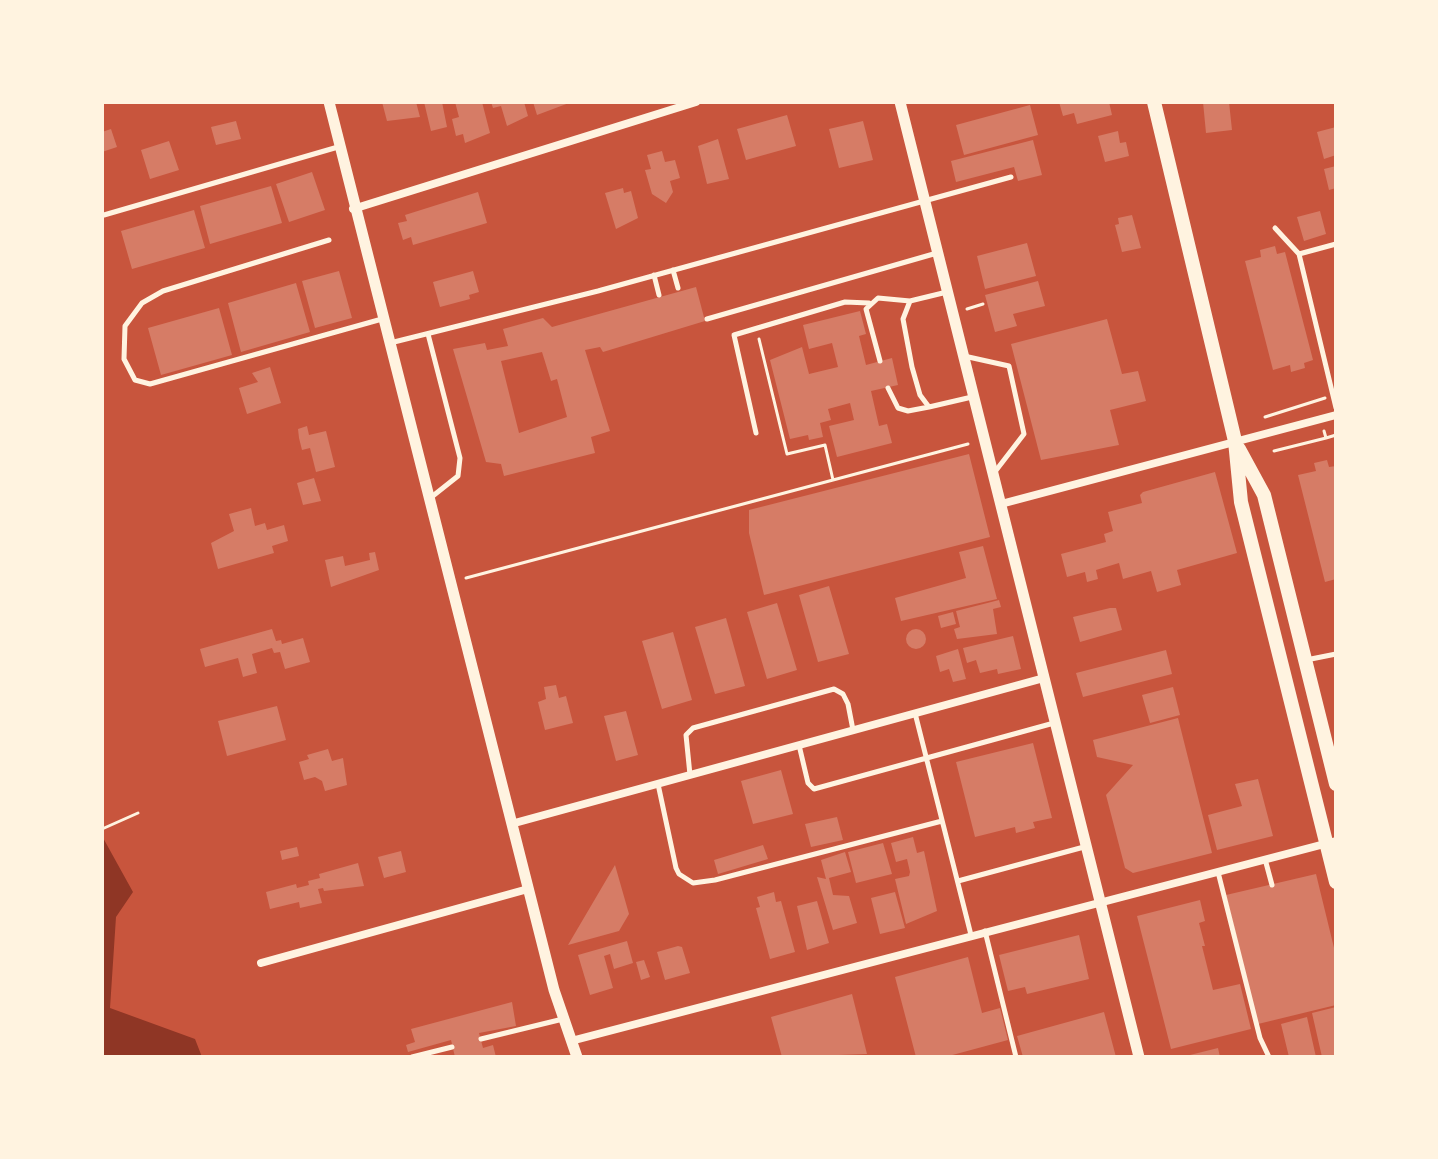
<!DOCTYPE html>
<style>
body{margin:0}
#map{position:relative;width:1438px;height:1159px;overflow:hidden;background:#c8553d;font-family:"Sofia Sans Condensed",sans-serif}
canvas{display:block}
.frame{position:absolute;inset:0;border:104px solid #fff3e0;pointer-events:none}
</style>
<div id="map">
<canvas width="1438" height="1159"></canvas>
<div class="frame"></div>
</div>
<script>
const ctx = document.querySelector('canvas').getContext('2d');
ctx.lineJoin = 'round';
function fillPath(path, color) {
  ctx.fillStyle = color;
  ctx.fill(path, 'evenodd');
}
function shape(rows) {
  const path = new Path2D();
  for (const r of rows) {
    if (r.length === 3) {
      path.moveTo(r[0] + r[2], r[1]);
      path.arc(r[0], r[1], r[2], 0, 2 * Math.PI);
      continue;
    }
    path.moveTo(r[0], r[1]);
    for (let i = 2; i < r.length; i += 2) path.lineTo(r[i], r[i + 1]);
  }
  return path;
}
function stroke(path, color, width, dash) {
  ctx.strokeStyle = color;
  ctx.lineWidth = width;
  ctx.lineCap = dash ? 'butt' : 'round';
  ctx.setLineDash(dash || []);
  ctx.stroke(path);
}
fillPath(shape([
 [102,836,133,892,116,917,110,1008,195,1039,202,1057,102,1057]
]), '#8f3625');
fillPath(shape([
 [382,102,416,102,420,117,387,121],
 [424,102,442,102,447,127,431,131],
 [455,102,482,102,490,133,465,143,463,134,456,136,452,119,459,117],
 [491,102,524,102,528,116,507,126,501,106,493,108],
 [533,102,569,102,569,103,537,115],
 [1059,102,1109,102,1112,115,1077,124,1074,113,1063,116],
 [1203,102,1229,102,1232,130,1206,133],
 [1030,105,1038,135,964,155,956,125],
 [787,115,796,146,746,160,737,129],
 [236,121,241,139,216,145,211,127],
 [863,121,873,160,839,168,829,129],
 [1336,127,1336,155,1324,159,1317,132],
 [111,129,117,147,102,152,102,132],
 [1118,131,1120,143,1126,142,1129,156,1105,162,1098,136],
 [718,139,729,179,707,184,698,146],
 [1033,140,1042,175,1018,181,1014,167,956,182,951,161],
 [169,141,179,170,150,179,141,150],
 [662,151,665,162,675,160,680,178,670,181,673,192,666,203,652,194,645,170,651,169,647,155],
 [1336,166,1336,188,1329,190,1324,169],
 [312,172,325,210,289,222,276,184],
 [271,186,282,223,210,244,200,206],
 [623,188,624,193,631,191,638,218,616,229,605,193],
 [478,192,487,223,413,245,411,237,403,240,398,223,407,221,405,215],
 [194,210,205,248,132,269,121,231],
 [1320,211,1326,234,1304,241,1297,217],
 [1132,215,1141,248,1122,252,1115,225,1119,224,1118,218],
 [1027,243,1036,276,985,289,977,256],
 [1275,246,1277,254,1285,252,1313,360,1304,363,1305,368,1291,372,1290,365,1273,370,1245,261,1261,257,1260,250],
 [339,271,352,318,315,328,302,281],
 [473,271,479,292,469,295,470,299,440,307,433,282],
 [1038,281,1045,306,1013,314,1017,326,995,332,985,295],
 [296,283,310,332,241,352,228,303],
 [696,287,705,321,603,352,600,347,585,350,610,431,591,437,595,453,504,476,501,464,486,462,453,349,485,343,487,350,508,346,503,329,543,318,552,327],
 [542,352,551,381,557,379,567,417,519,433,501,361],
 [219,308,232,355,161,375,148,328],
 [860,311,866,334,859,336,866,365,892,358,898,385,871,391,879,426,887,424,892,443,837,457,829,426,854,420,850,403,828,409,831,420,820,423,823,437,809,440,808,435,790,439,770,360,802,347,809,374,838,367,832,343,809,349,803,325],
 [1107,319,1122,374,1138,371,1146,401,1110,410,1119,445,1041,460,1011,344],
 [270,367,281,403,247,414,239,388,258,382,252,373],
 [307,426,309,435,326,431,335,467,316,472,310,448,302,450,299,438,298,429],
 [969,454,990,537,764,595,749,533,749,510],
 [1327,460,1329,467,1336,466,1336,579,1325,582,1298,475,1316,471,1314,463],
 [1215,472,1237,553,1177,570,1181,585,1157,592,1151,571,1123,579,1119,563,1096,570,1098,579,1087,582,1085,572,1067,577,1061,554,1106,542,1104,534,1113,531,1108,512,1142,503,1140,495,1143,492],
 [314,478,321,501,303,505,297,483],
 [251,508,255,526,265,523,267,530,284,525,288,541,272,546,274,553,218,569,211,543,234,531,229,514],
 [983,546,997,599,901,621,895,598,966,578,959,552],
 [375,552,379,570,331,587,325,560,343,556,345,566,370,560,369,553],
 [829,586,849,654,818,662,799,595],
 [999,600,1001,607,993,609,997,634,957,639,954,629,960,627,956,611],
 [777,603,797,670,767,679,747,612],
 [1110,608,1116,608,1122,630,1080,642,1073,617],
 [953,612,956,624,941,628,938,616],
 [726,618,745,686,715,694,695,627],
 [272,629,276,641,281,640,282,644,303,638,310,662,285,669,280,652,274,653,272,648,252,654,257,673,243,677,238,658,205,667,200,649],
 [916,639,10],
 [673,632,692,700,662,709,642,641],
 [1013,636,1021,669,998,674,997,669,980,673,976,660,967,663,963,648],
 [958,649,966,679,953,682,949,669,940,672,936,656],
 [1166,650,1172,674,1083,697,1076,673],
 [556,685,559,698,566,696,573,723,545,730,538,702,546,699,544,687],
 [1173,687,1180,715,1150,723,1142,695],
 [277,706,286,740,227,756,218,721],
 [626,711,638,755,616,761,604,716],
 [1178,718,1212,853,1133,873,1125,868,1106,795,1133,765,1097,757,1093,740],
 [1033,743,1052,818,1033,822,1035,828,1016,833,1015,827,975,837,956,762],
 [328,749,332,761,343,758,347,785,325,791,322,781,315,777,304,780,299,762,309,759,307,755],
 [781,770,793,814,753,824,741,781],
 [1258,779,1273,836,1217,850,1208,815,1242,806,1235,784],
 [837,817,843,840,811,847,805,824],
 [913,837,917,853,924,851,937,911,906,924,895,879,909,876,910,872,907,859,896,862,891,843],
 [883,843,892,874,856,883,848,852],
 [763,845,768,859,718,874,714,860],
 [297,847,299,856,282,860,280,851],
 [401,851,406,872,384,878,378,857],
 [845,852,851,872,829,878,833,895,849,896,857,923,833,930,817,877,826,879,821,860],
 [358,863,364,886,324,891,323,888,318,889,322,903,300,908,299,902,270,909,266,892,296,884,297,888,309,885,308,881,320,878,319,874],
 [615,865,629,914,619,931,568,945],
 [1316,874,1336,956,1336,1005,1258,1024,1226,895],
 [774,892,776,902,781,901,795,952,770,959,756,908,760,907,757,897],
 [895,892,905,928,880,934,871,898],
 [1200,900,1205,921,1199,923,1205,946,1202,946,1213,990,1240,984,1251,1029,1171,1049,1137,916],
 [817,901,829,943,807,950,797,906],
 [1079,935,1089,979,1027,994,1025,987,1008,991,999,955],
 [627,941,633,963,614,969,610,954,604,956,613,988,590,995,578,955],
 [678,946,682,947,690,973,665,980,657,952],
 [968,957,982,1013,1000,1008,1008,1040,945,1057,916,1057,895,977],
 [644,960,650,977,641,980,636,962],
 [852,994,867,1054,782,1057,771,1017],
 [512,1002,516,1026,479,1033,483,1048,493,1045,496,1057,455,1057,451,1040,408,1052,406,1045,415,1042,411,1029],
 [1336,1007,1336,1057,1322,1057,1312,1013],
 [1104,1012,1116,1057,1023,1057,1017,1036],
 [1307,1017,1316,1057,1289,1057,1281,1024],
 [1218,1048,1220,1057,1186,1057,1186,1056]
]), '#d67c66');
stroke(shape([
 [967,309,983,304],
 [759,339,787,454,825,445,833,480,968,444],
 [1265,417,1325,398],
 [1326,438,1336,435],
 [1274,451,1326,438,1324,431],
 [466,578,833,480],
 [102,829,138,813]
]), '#fff3e0', 3);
stroke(shape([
 [104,215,338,147],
 [1275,228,1299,254,1336,244],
 [329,240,163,291,142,303,125,326,124,359,135,380,150,384,382,319],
 [1299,254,1336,408],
 [673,270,678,288],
 [654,275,659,295],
 [947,292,910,301,903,319,912,367,920,395,929,407,972,397],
 [707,319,937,253],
 [428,334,460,458,458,476,429,499],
 [390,343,598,291,1011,177],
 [964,356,1009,366,1024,434,994,473],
 [880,361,866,309,878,298,910,301],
 [888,388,898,408,908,411,929,407],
 [756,433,734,335,845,302,869,303],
 [1306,660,1336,654],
 [915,713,971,935],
 [799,745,808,783,814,789,1054,723],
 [690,775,686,735,693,728,834,689,843,694,848,704,853,730],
 [658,784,676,868,679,874,693,883,715,880,942,821],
 [1265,859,1272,885],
 [1218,872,1260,1038,1269,1057],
 [958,881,1084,847],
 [985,931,1016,1057],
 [481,1039,563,1019],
 [412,1057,452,1047]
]), '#fff3e0', 5);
stroke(shape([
 [353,209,696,102],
 [1001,504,1336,415],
 [511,824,1044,678],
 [261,963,528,889],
 [571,1041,1336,841]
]), '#fff3e0', 8);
stroke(shape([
 [329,102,554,990,577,1057],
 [900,102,1139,1057]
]), '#fff3e0', 11);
stroke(shape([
 [1154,102,1235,441,1241,502,1336,882],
 [1239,449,1264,495,1336,784]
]), '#fff3e0', 14);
</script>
